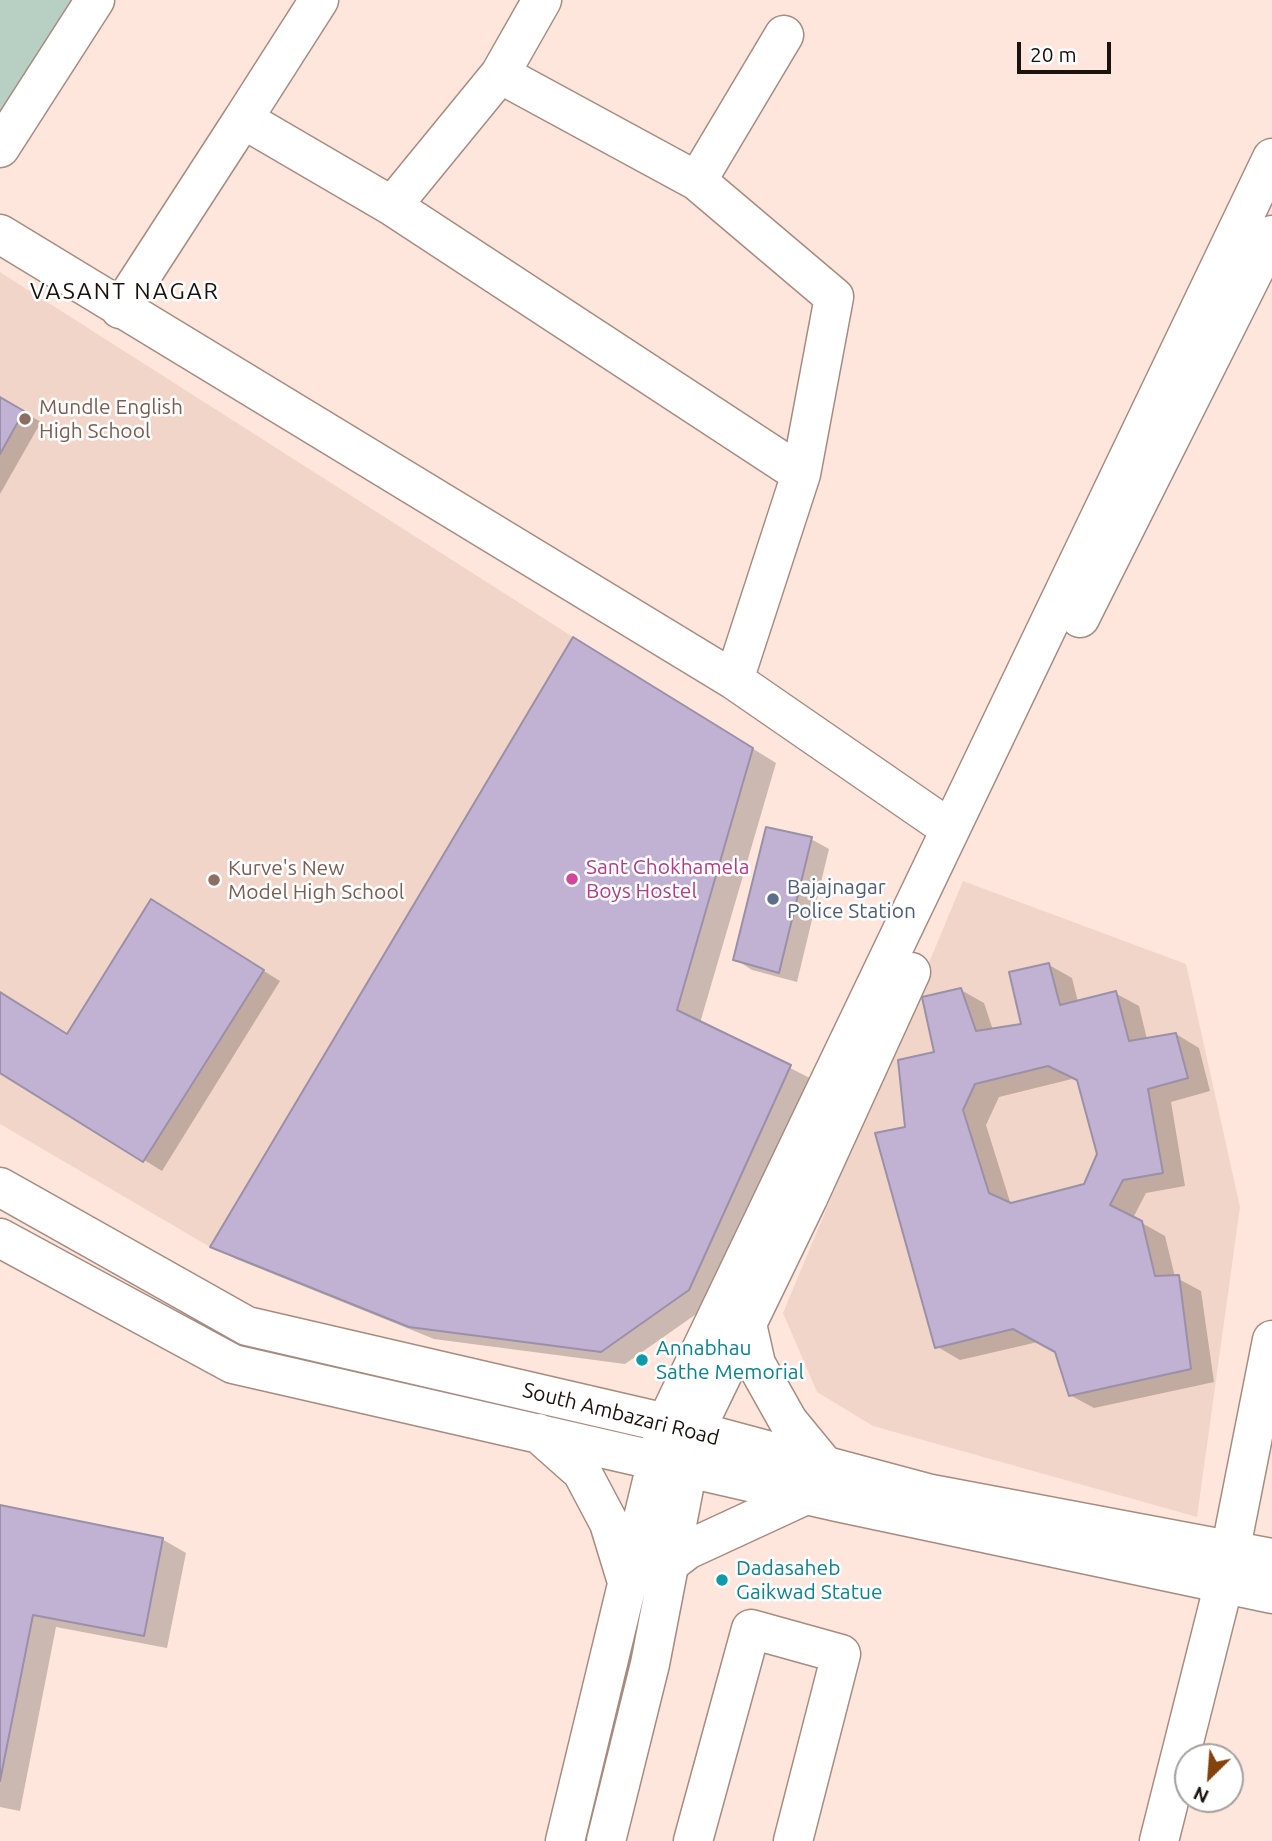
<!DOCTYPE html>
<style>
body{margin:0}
#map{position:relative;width:1272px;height:1841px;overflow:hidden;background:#fee6dc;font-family:Ubuntu,sans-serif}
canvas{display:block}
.north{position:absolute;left:1174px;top:1743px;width:70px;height:70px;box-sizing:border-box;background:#fff;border:2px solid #a4a09e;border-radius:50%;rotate:205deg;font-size:19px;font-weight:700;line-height:28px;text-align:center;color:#1b110d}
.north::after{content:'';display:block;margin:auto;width:24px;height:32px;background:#84420e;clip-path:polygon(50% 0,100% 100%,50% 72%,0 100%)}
.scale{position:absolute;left:1017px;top:42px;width:94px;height:32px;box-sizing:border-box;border:4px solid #1b110d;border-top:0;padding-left:9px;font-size:21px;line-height:24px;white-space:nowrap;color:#1b110d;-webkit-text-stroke:5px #fff;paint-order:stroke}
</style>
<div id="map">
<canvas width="1272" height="1841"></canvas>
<div class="north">N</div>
<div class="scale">20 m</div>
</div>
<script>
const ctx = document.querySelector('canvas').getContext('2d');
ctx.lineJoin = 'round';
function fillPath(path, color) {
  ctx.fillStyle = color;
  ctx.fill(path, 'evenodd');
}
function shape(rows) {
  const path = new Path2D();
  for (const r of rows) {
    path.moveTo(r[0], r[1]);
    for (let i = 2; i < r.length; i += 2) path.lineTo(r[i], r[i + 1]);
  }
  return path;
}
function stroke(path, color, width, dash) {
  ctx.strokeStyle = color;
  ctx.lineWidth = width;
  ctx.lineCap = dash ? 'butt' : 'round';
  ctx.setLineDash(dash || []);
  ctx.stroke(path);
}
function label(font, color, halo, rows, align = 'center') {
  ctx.font = font + ' Ubuntu,sans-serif';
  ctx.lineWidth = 5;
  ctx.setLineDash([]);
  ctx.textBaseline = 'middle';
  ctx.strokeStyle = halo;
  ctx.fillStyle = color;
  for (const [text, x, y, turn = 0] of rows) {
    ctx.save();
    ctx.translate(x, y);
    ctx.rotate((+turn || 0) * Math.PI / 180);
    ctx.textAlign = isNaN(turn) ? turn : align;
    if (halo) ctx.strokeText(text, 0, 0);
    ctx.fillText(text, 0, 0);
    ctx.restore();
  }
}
fillPath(shape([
 [0,272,573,637,210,1247,0,1124],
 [963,881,1186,964,1240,1207,1197,1517,873,1426,817,1392,783,1313]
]), '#f2d5c9');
fillPath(shape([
 [0,0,75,0,0,116]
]), '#b8d0c3');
fillPath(shape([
 [0,399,41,422,0,494],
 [597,652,776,763,700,1023,814,1080,712,1303,625,1364,434,1339,236,1259,213,1246],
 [811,839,829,849,797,982,752,970,735,959],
 [169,912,280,981,162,1171,0,1071,0,994,68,1036],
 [1049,965,1072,978,1078,1002,1115,993,1139,1006,1147,1039,1176,1034,1199,1048,1210,1091,1171,1102,1185,1186,1146,1193,1133,1218,1165,1236,1175,1277,1201,1291,1214,1382,1094,1408,1070,1395,1057,1352,1038,1342,960,1360,936,1346,907,1128,961,990,984,1003,993,1030,1023,1025],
 [1072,1079,1079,1082,1098,1154,1085,1185,1011,1205,986,1125,999,1097],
 [0,1507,162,1539,186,1553,167,1648,56,1627,20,1811,0,1807]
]), '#0003');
const building = shape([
 [0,397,24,411,0,454,0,397],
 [573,637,753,748,677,1010,791,1065,689,1290,601,1352,409,1327,210,1247,573,637],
 [766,827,812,837,779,973,733,960,766,827],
 [151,899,264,970,143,1162,0,1073,0,992,67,1034,151,899],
 [1049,963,1060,1005,1116,991,1129,1041,1176,1033,1188,1078,1148,1089,1163,1173,1123,1180,1110,1205,1142,1221,1155,1276,1179,1275,1191,1369,1069,1396,1055,1352,1013,1329,935,1348,875,1133,905,1127,898,1060,934,1052,922,997,961,988,976,1031,1021,1024,1009,972,1049,963],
 [1048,1066,1077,1080,1097,1154,1084,1184,1011,1203,989,1193,963,1110,975,1084,1048,1066],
 [0,1505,163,1538,144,1636,33,1615,0,1781,0,1505]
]);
fillPath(building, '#c1b2d3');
stroke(building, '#9a90a7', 2);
const minor = shape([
 [319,0,243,119,392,206],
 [542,0,500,74,697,181],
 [784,35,697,181,834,297,801,474,734,680,950,829],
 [500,74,392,206,801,474],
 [0,148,95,0],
 [0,234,734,680],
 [120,309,243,119],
 [693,1841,751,1629,841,1654,793,1841],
 [1159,1841,1224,1583,1272,1340]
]);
const major = shape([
 [1080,618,1272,235],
 [0,1187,247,1326,666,1423,931,1494,1272,1558],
 [0,1238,233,1364,837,1502,1272,1594],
 [747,1324,756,1364,788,1421,825,1466],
 [538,1433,582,1472,609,1523,627,1582],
 [669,1564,687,1550,806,1495],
 [565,1841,666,1423,1272,158],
 [606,1841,650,1664,695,1431,808,1198,911,972]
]);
stroke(minor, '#a68b80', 41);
stroke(major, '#a68b80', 41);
stroke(minor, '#fff', 38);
stroke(major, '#fff', 38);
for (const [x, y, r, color] of [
 [25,419,7,"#8d6e63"],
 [572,879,7,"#d1479c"],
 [214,880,7,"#8d6e63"],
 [773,899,7,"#5c6f8a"],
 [642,1360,7,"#0f9aa8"],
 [722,1580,7,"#0f9aa8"]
]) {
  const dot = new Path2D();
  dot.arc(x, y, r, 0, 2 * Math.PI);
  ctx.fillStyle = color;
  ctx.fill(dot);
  stroke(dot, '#fff', 2.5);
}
label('21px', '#785e54', '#fff', [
 ["Mundle English",39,407],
 ["High School",39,431],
 ["Kurve's New",228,868],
 ["Model High School",228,892]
], 'left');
label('21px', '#b23c85', '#fff', [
 ["Sant Chokhamela",586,867],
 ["Boys Hostel",586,891]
], 'left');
label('21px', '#4e5e75', '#fff', [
 ["Bajajnagar",787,887],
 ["Police Station",787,911]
], 'left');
label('21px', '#0d838f', '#fff', [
 ["Annabhau",656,1348],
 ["Sathe Memorial",656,1372],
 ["Dadasaheb",736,1568],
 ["Gaikwad Statue",736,1592]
], 'left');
label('21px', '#1b110d', '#fff', [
 ["South Ambazari Road",621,1414,14]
]);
ctx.letterSpacing = '2px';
label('23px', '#1b110d', '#fff', [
 ["VASANT NAGAR",125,291]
]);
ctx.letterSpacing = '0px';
</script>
